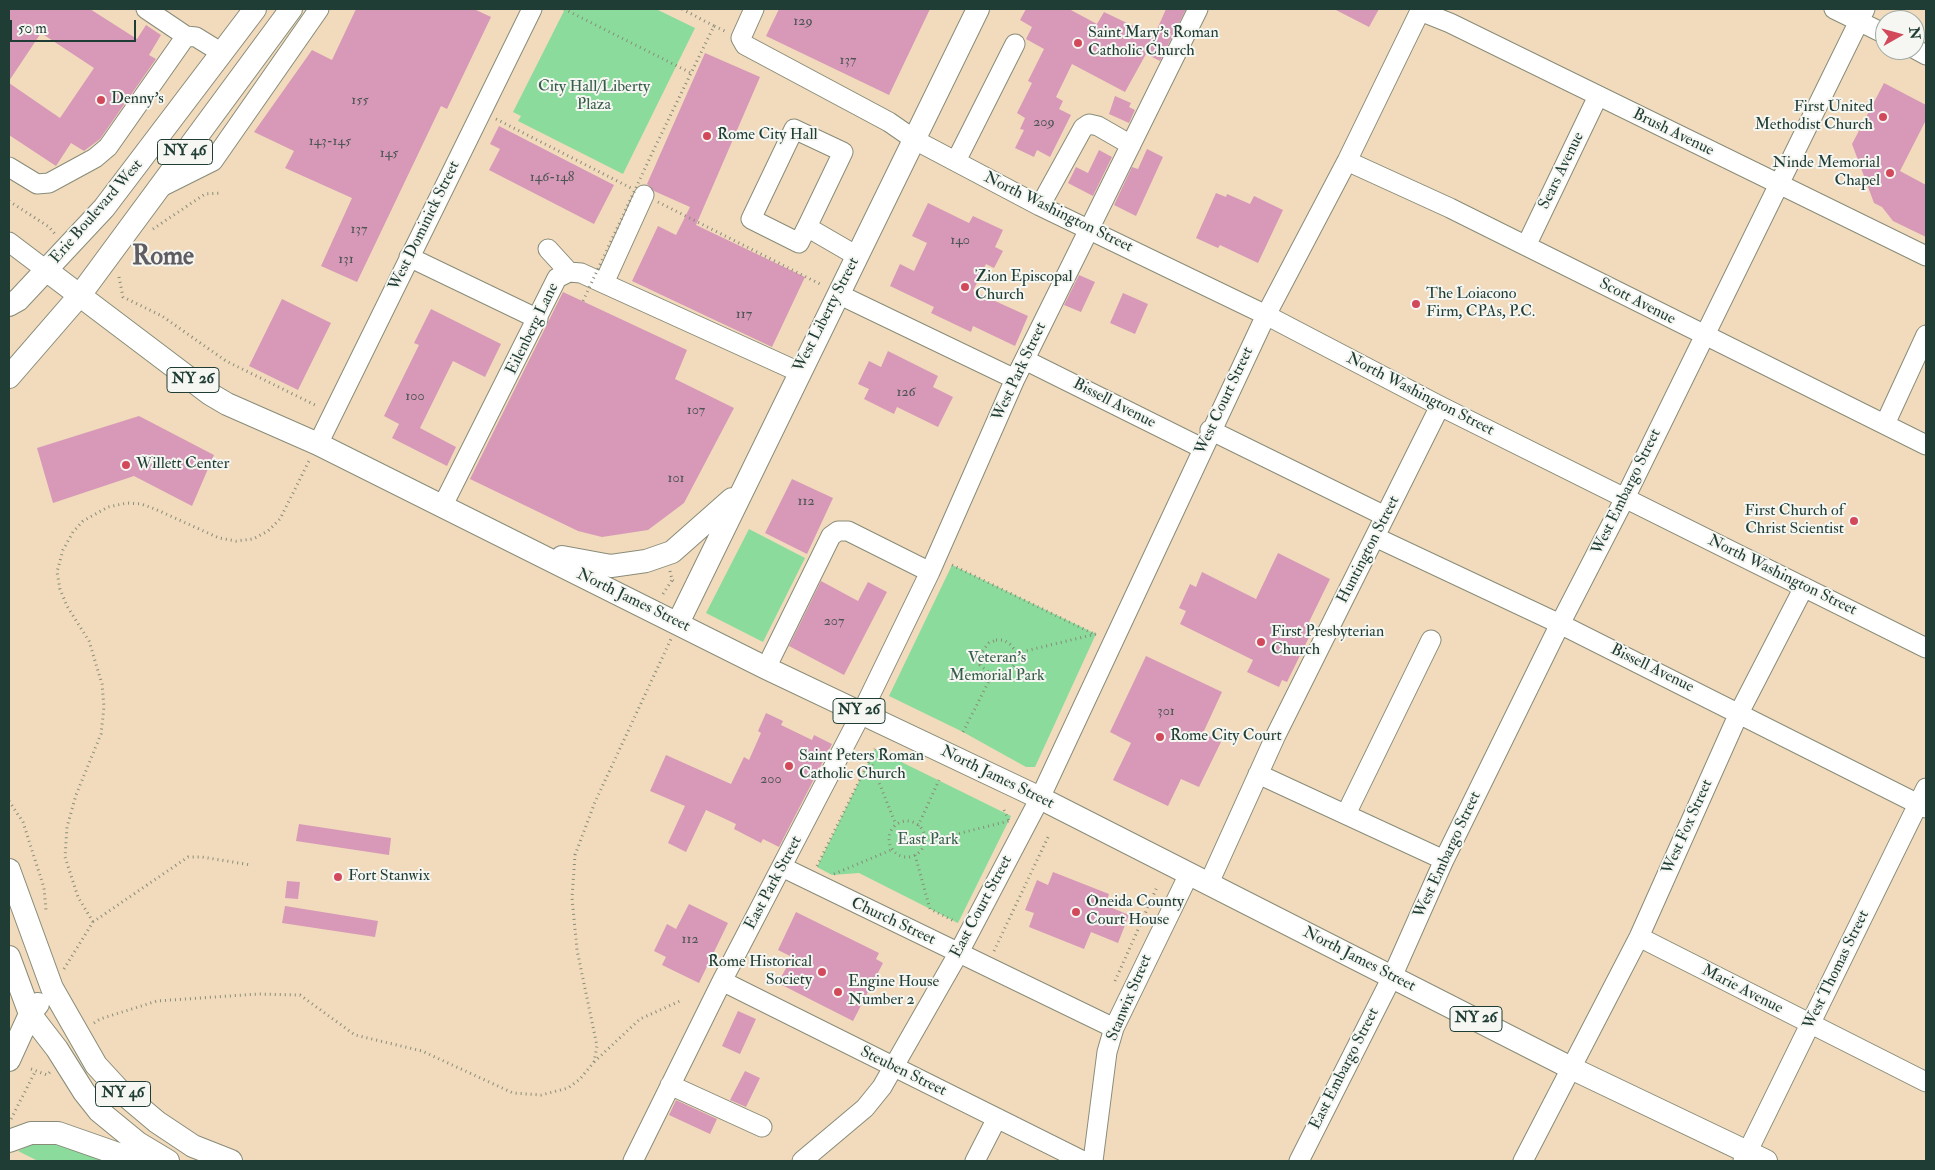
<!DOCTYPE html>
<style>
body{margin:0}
#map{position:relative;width:1935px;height:1170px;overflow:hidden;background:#f1dbbc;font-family:"IM FELL Double Pica",serif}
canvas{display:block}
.frame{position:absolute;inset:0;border:10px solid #1f3d34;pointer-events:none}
.north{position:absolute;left:1875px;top:10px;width:50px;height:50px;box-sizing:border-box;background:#f6f6f2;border:1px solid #a0aca6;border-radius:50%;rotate:83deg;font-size:14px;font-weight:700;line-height:20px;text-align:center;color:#1f3d34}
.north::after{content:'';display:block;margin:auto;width:18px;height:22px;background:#d1495b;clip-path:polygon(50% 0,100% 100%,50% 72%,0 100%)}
.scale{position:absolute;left:10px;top:20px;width:126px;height:22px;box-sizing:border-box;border:2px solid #1f3d34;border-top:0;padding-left:6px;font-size:15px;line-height:18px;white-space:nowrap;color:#1f3d34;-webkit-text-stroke:4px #f6f6f2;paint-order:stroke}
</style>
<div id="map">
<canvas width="1935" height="1170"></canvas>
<div class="frame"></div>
<div class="north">N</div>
<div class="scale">50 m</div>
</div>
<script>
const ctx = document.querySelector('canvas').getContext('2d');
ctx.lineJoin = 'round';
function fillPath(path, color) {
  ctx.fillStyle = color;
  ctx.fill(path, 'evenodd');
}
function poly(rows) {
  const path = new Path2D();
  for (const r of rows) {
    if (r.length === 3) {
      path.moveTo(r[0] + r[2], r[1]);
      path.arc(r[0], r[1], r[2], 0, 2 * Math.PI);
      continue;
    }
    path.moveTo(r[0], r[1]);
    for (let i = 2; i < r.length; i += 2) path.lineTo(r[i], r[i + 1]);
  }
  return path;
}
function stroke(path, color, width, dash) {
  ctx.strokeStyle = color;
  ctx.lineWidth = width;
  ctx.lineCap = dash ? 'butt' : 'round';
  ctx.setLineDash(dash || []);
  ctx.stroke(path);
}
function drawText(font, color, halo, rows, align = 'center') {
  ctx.font = font + ' "IM FELL Double Pica",serif';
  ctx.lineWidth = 4;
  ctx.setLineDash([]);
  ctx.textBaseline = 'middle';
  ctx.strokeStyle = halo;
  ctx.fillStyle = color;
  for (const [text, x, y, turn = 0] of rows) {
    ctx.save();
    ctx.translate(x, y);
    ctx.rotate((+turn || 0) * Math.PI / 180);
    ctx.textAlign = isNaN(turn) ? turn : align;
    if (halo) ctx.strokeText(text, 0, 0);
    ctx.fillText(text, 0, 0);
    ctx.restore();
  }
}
fillPath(poly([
 [565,9,656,9,695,28,623,174,518,121,521,116,513,112],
 [749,529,805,558,763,642,706,613],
 [952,565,1096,634,1035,767,1026,767,963,732,889,696],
 [875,749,1011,816,958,923,859,873,832,875,817,867],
 [42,1140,111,1161,38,1161,18,1151]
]), '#8bdc9c');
fillPath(poly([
 [9,9,90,9,137,39,146,25,161,35,149,55,156,59,100,139,84,151,71,143,56,166,9,135,9,83,60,118,94,68,41,33,9,81],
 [356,9,474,9,491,17,447,109,441,106,357,282,321,266,352,198,285,168,294,151,254,132,312,50,332,60],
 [779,9,930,9,889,95,766,36],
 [1026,9,1069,9,1097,24,1104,12,1154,36,1166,9,1186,9,1160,61,1146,54,1125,92,1072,64,1056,97,1063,101,1059,109,1071,115,1050,157,1037,150,1034,157,1015,148,1024,130,1020,129,1025,118,1017,113,1032,83,1028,81,1044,49,1026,39,1032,27,1020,20],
 [1334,9,1379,9,1369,27],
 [705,53,760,77,696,225,805,277,772,347,632,281,658,226,676,235,690,207,654,191,647,184],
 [1884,83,1926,105,1926,120,1900,171,1926,185,1926,237,1893,221,1882,207,1874,203,1852,144],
 [1115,96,1131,103,1129,107,1135,110,1129,123,1109,114],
 [499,126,614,185,594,224,489,170,500,149,490,144],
 [1147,149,1163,157,1136,216,1114,205,1132,167,1138,169],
 [1099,150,1112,157,1093,196,1068,183,1076,167,1088,173],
 [1216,193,1226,197,1227,194,1250,204,1254,196,1283,210,1258,263,1220,245,1218,248,1196,238],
 [928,203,969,223,973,216,1003,230,995,247,1003,251,994,268,986,264,973,291,1028,316,1015,346,973,326,971,332,931,313,934,307,890,286,900,264,914,271,927,243,912,236],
 [1079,275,1095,282,1081,312,1064,305],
 [563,292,687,350,675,379,734,408,684,503,648,530,602,537,578,531,470,479],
 [1123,293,1148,304,1135,334,1110,323],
 [282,299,331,323,298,390,249,366],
 [431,309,501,344,485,377,453,361,420,428,456,447,447,466,392,438,399,424,384,416,419,345,414,343],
 [888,351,938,376,933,387,953,397,938,427,897,407,894,414,864,399,869,389,858,384,869,361,881,367],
 [139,416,214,455,192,506,134,476,53,503,37,448],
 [792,479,833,498,807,554,765,533],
 [1278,553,1330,579,1309,622,1315,625,1287,682,1282,680,1279,687,1247,672,1253,660,1180,624,1186,611,1179,608,1190,584,1196,587,1202,572,1256,599],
 [821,581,858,601,868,582,887,592,844,675,789,646],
 [1146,656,1222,692,1203,733,1221,742,1199,787,1181,779,1168,806,1113,780,1131,743,1110,732],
 [766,713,783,721,781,725,812,740,814,735,832,744,779,847,763,839,761,843,734,829,736,824,706,810,686,852,668,843,685,806,650,791,666,755,731,784,744,757,749,760,761,733,758,731],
 [299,824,391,838,389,855,296,841],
 [1053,872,1109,894,1105,905,1129,915,1118,943,1091,932,1084,949,1029,927,1034,913,1025,910,1037,880,1048,885],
 [287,881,300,882,298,899,285,898],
 [689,904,728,923,699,983,662,965,666,957,654,951,667,924,676,929],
 [285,906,378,921,375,937,282,923],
 [796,912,879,953,876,959,883,963,853,1021,778,983,792,957,778,950],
 [738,1011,756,1019,740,1054,722,1046],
 [745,1071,760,1078,746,1107,730,1100],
 [676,1100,717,1119,710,1134,669,1115]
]), '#d799b7');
const minor = poly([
 [146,9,186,36,196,37,222,53],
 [754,9,741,38,745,45,889,122,915,140,1040,206,1266,315,1440,406,1926,648],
 [1834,9,1885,34],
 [1420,11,1450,23,1926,256],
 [1915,49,1926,55],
 [956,161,1015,44],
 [1347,161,1450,208,1926,445],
 [9,167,37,184,49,183,95,158,108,147,186,36],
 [159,188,213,161,319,9],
 [1040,206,1083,128,1089,124,1098,126,1131,145],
 [807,227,843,152,794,129,751,219,799,243,807,227,857,256],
 [9,242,46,270],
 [1526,246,1598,96],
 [548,249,569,272],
 [409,257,538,319],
 [604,283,644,195],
 [838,294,1015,379],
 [1025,360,1202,448],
 [1885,424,1926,335],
 [1210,430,1385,516],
 [318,444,532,9],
 [442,507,557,278,569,272,581,273,799,372],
 [1375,537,1560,624,1926,808],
 [766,668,831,536,838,531,848,531,930,572],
 [1258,774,1444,860],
 [1346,814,1431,640],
 [782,867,1114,1028],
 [1209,883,1276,735,1440,406],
 [1639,937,1926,1082],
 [722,981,1083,1161],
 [670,1085,762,1127],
 [633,1161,722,981,862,712,930,572,1015,379,1198,9],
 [802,1161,865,1108,882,1087,958,954,1040,798,1266,315,1347,161,1421,9],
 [975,1161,997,1118],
 [1093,1161,1107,1052,1114,1028,1189,874],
 [1299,1161,1392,977,1444,860,1560,624,1625,498,1865,9],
 [1523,1161,1639,937,1739,713,1804,587],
 [1743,1161,1926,788]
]);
const major = poly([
 [46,270,210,394,227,404,318,444,766,668,1040,798,1571,1068,1766,1161],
 [9,305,18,300,104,208,255,9],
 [9,377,80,295,291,9],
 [562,557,611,566,646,561,672,552,732,499],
 [678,623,978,9],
 [9,870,52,988,96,1065,119,1090,157,1122,193,1146,231,1161],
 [9,957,30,1014,57,1049,84,1092,99,1111,138,1143,168,1161],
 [9,1060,30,1014,38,1004],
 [9,1141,31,1133,58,1133,138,1161]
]);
stroke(minor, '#888c78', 21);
stroke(major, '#888c78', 24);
stroke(poly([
 [564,9,691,73],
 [682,9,714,26],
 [496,119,631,188],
 [655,147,714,26,727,32],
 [9,201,49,227,55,234],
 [658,202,822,285],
 [153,229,205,194,222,193],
 [119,277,123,297,162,316,226,361,315,405],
 [952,565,1096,635],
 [670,571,672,580,676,583],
 [663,594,672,580],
 [996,640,1004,640,1011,645,1017,653,1016,663,1009,671,992,675,980,665,980,654,989,643,996,640],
 [1017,653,1096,634],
 [963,732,992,675],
 [870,760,896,825],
 [9,801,23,822,44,888,46,910],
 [1004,810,1009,821],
 [907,839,18],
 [918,826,939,780],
 [925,842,1009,821],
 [915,855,930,909,956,922],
 [817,866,875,749],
 [834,874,891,850],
 [93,922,78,897,65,857,67,827,76,795,101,734,104,707,102,684,89,641,67,606,60,589,57,572,63,550,73,532,83,521,108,507,127,503,141,504,155,509,219,538,236,541,253,539,268,531,280,519,310,459],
 [994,951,1049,835],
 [64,969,93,922,188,857,202,857,251,865],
 [1115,981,1157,887],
 [94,1023,100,1019,157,1001,258,994,300,995,355,1035,422,1051,513,1093,541,1095,568,1088,580,1079,594,1062,597,1046,577,950,572,898,575,855,595,802,671,639],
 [594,1062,640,1019,680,1001],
 [31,1069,47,1075,50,1072],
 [11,1119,36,1070]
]), '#888c78', 3, [1, 4]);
stroke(minor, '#fff', 19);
stroke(major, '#fff', 22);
stroke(poly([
 [583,301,655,147]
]), '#888c78', 3, [1, 4]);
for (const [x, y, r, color] of [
 [1078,43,5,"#d1495b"],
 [101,100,5,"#d1495b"],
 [1883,117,5,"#d1495b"],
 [707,136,5,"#d1495b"],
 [1890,173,5,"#d1495b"],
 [965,287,5,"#d1495b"],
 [1416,304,5,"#d1495b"],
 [126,465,5,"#d1495b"],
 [1854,521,5,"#d1495b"],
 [1261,642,5,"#d1495b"],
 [1160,737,5,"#d1495b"],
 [789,766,5,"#d1495b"],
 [338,877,5,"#d1495b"],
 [1076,912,5,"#d1495b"],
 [822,972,5,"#d1495b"],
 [838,992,5,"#d1495b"]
]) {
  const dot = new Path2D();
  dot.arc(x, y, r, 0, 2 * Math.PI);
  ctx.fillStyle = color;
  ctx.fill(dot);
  stroke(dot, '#f6f6f2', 2);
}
drawText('14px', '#4d5455', null, [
 ["129",803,22],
 ["137",848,61],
 ["155",360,101],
 ["209",1044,123],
 ["143-145",330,142],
 ["145",389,154],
 ["146-148",552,178],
 ["137",359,230],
 ["140",960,241],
 ["131",346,260],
 ["117",744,315],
 ["126",906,393],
 ["100",415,397],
 ["107",696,411],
 ["101",676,479],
 ["112",806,502],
 ["207",834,622],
 ["301",1166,712],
 ["200",771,780],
 ["112",690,940]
]);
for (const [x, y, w] of [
 [185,152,55],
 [193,380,52],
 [859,711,52],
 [1476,1019,52],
 [123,1094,55]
]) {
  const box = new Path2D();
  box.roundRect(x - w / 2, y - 12.5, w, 25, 4);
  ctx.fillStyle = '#f6f6f2';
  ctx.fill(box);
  stroke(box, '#1f3d34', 1);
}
drawText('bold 15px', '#1f3d34', null, [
 ["NY 46",185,152],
 ["NY 26",193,380],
 ["NY 26",859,711],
 ["NY 26",1476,1019],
 ["NY 46",123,1094]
]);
drawText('16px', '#1f3d34', '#f6f6f2', [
 ["Saint Mary's Roman",1088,34],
 ["Catholic Church",1088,52],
 ["Denny's",111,100],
 ["First United",1873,108,"right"],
 ["Methodist Church",1873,126,"right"],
 ["Rome City Hall",717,136],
 ["Ninde Memorial",1880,164,"right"],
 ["Chapel",1880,182,"right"],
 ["Zion Episcopal",975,278],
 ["Church",975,296],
 ["The Loiacono",1426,295],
 ["Firm, CPAs, P.C.",1426,313],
 ["Willett Center",136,465],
 ["First Church of",1844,512,"right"],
 ["Christ Scientist",1844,530,"right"],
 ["First Presbyterian",1271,633],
 ["Church",1271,651],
 ["Rome City Court",1170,737],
 ["Saint Peters Roman",799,757],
 ["Catholic Church",799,775],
 ["Fort Stanwix",348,877],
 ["Oneida County",1086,903],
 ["Court House",1086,921],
 ["Rome Historical",812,963,"right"],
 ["Society",812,981,"right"],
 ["Engine House",848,983],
 ["Number 2",848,1001]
], 'left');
drawText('16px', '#355d49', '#f6f6f2', [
 ["City Hall/Liberty",594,88],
 ["Plaza",594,106],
 ["Veteran's",997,659],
 ["Memorial Park",997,677],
 ["East Park",928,841]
]);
drawText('16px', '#1f3d34', '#f6f6f2', [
 ["Brush Avenue",1673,133,26],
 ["Sears Avenue",1562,171,-64],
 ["Erie Boulevard West",97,212,-49],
 ["North Washington Street",1058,213,26],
 ["West Dominick Street",425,226,-64],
 ["Scott Avenue",1637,302,27],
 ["West Liberty Street",827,315,-63],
 ["Eilenberg Lane",533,329,-64],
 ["West Park Street",1020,372,-65],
 ["North Washington Street",1420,395,27],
 ["West Court Street",1225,401,-65],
 ["Bissell Avenue",1114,404,27],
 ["West Embargo Street",1627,492,-64],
 ["Huntington Street",1369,550,-63],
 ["North Washington Street",1782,576,26],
 ["North James Street",633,601,26],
 ["Bissell Avenue",1652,669,26],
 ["North James Street",997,778,26],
 ["West Fox Street",1688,827,-66],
 ["West Embargo Street",1448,855,-65],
 ["East Park Street",774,883,-62],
 ["East Court Street",982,907,-62],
 ["Church Street",893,922,25],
 ["North James Street",1359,960,27],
 ["West Thomas Street",1837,970,-64],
 ["Marie Avenue",1742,990,27],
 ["Stanwix Street",1130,998,-67],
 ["East Embargo Street",1345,1069,-63],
 ["Steuben Street",903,1072,26]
]);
drawText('bold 26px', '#5f5d62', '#f6f6f2', [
 ["Rome",163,258]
]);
</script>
